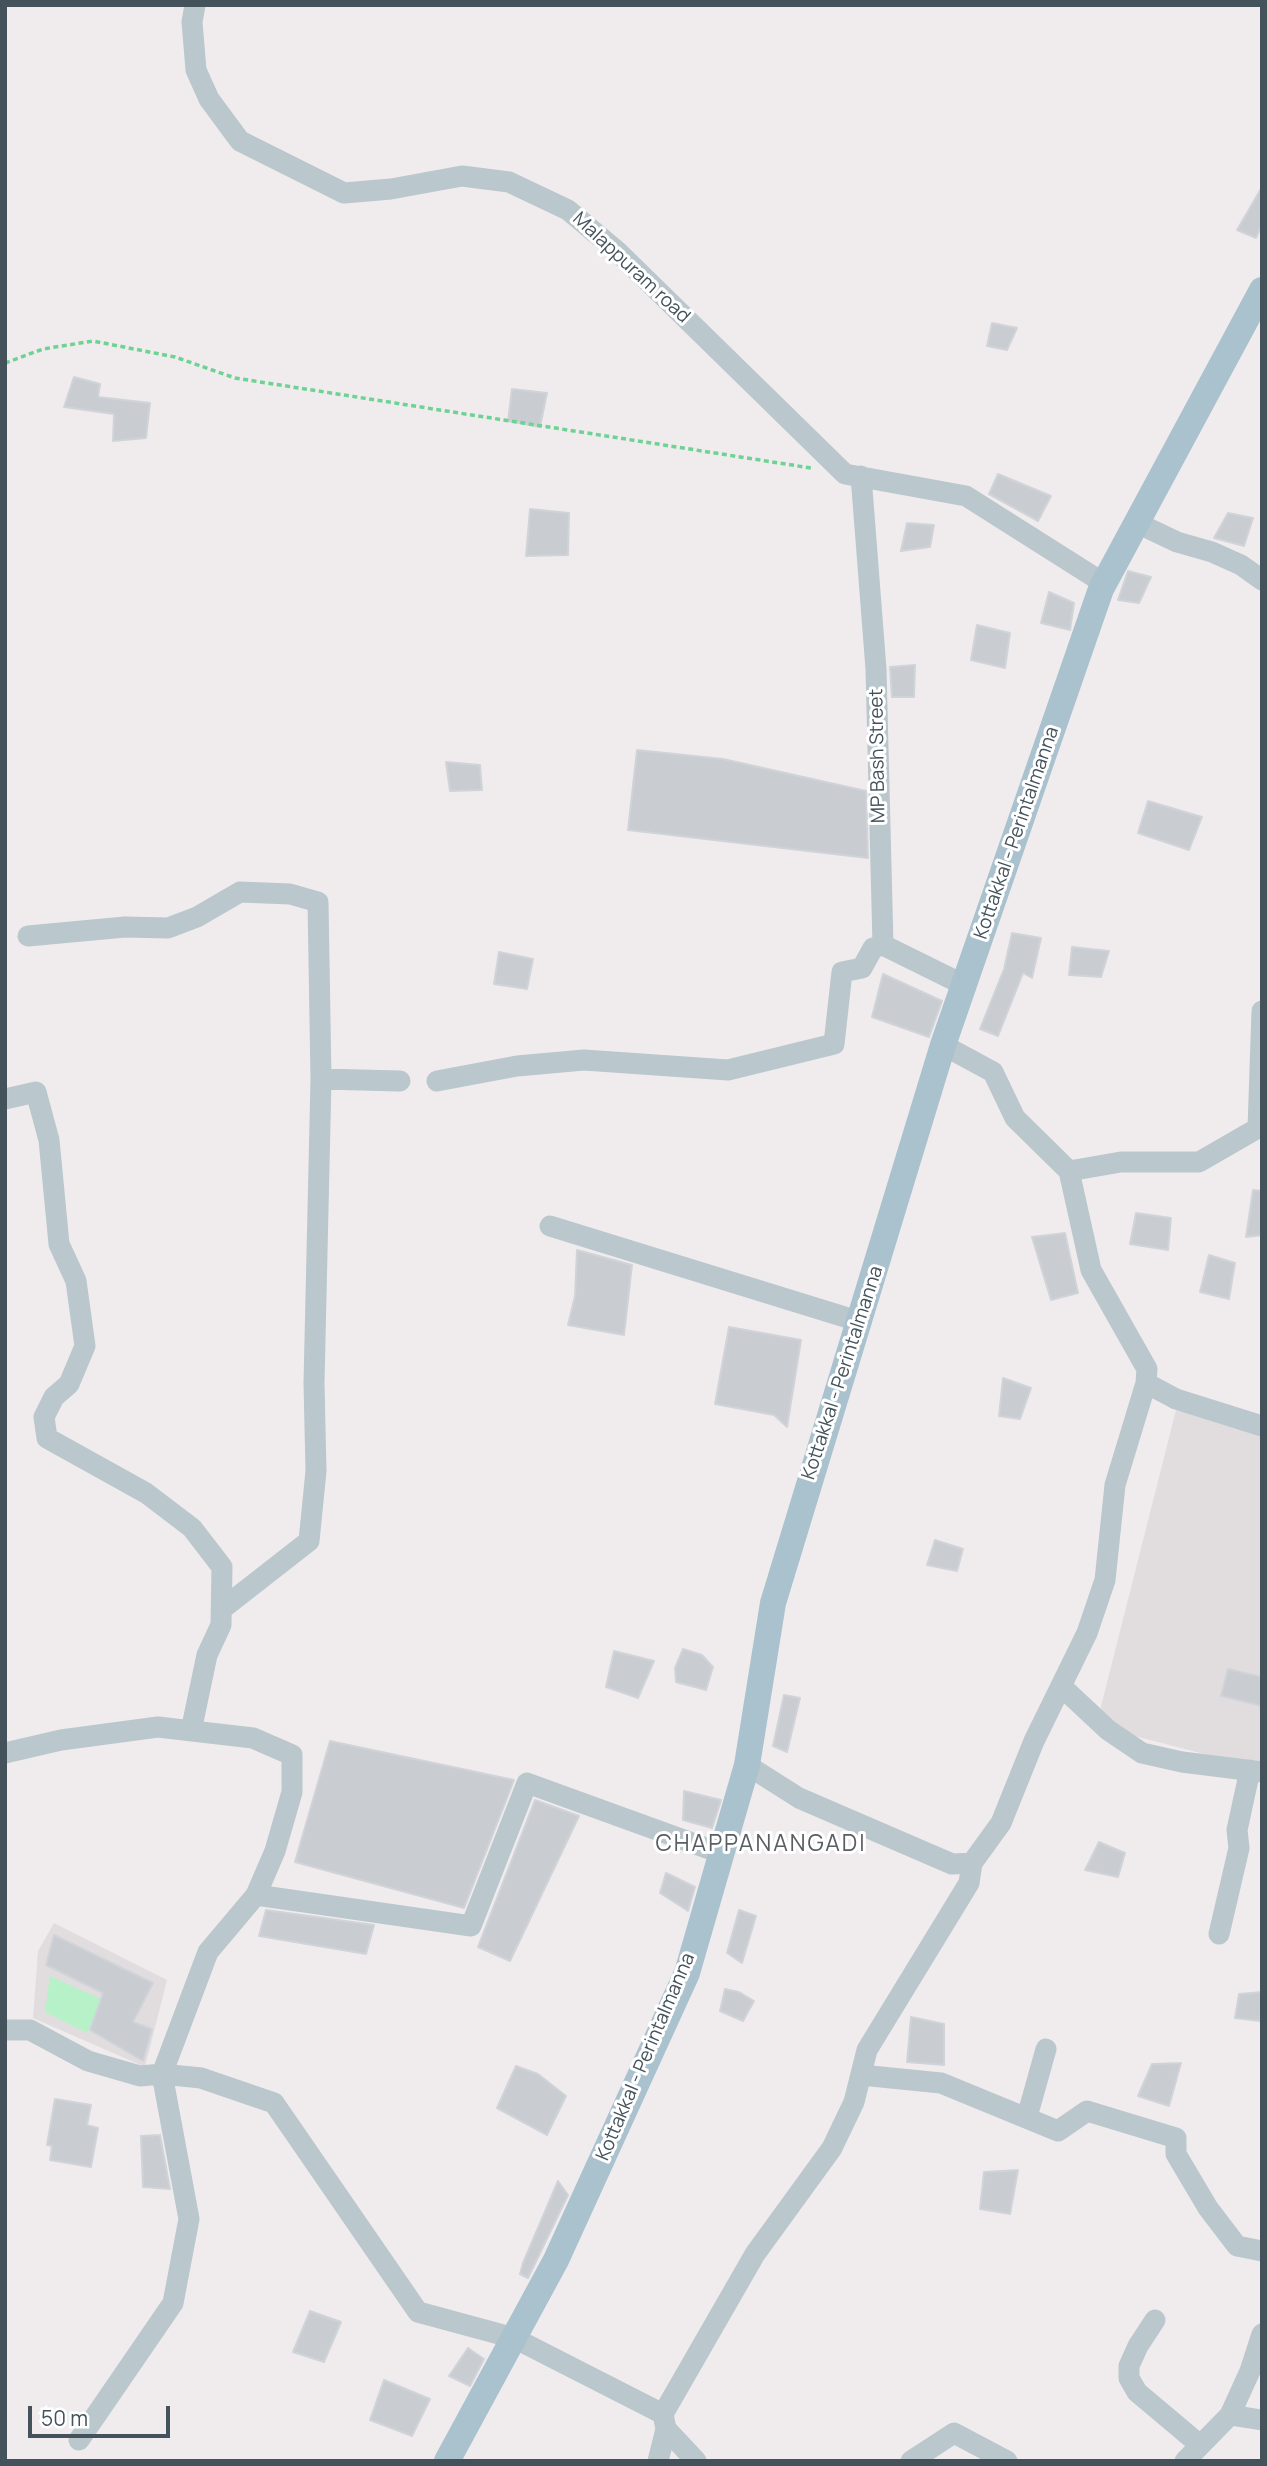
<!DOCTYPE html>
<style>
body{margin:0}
#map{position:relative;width:1267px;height:2466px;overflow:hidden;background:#f0eced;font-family:Manrope,sans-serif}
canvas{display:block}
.frame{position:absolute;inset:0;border:7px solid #44535b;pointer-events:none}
.scale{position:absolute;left:28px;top:2406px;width:142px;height:32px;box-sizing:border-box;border:4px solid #44535b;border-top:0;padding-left:9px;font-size:21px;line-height:24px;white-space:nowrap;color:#44535b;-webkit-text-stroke:5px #fff;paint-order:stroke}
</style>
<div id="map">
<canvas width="1267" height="2466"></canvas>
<div class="frame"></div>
<div class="scale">50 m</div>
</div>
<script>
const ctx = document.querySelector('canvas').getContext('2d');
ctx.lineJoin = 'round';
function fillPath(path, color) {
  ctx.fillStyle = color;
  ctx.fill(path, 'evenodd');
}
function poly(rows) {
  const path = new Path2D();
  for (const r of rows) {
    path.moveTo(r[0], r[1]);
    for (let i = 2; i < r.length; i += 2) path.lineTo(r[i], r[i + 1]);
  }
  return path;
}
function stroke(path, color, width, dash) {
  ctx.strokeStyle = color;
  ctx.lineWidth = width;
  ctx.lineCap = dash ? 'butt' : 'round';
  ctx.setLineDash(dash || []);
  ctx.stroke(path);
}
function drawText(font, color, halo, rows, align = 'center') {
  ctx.font = font + ' Manrope,sans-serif';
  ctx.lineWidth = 6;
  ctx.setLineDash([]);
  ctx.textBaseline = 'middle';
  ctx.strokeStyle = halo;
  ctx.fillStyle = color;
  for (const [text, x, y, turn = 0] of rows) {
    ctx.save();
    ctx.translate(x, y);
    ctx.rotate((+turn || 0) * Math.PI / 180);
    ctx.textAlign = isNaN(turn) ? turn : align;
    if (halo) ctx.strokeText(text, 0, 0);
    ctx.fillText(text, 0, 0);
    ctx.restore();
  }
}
fillPath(poly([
 [1176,1410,1262,1431,1262,1769,1096,1726],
 [54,1923,167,1980,145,2067,33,2018,38,1951]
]), '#e1dddf');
fillPath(poly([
 [50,1976,103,2000,87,2033,45,2012]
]), '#b7f1c7');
const building = poly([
 [1262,187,1262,224,1256,238,1237,230,1262,187],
 [992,323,1017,328,1007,350,987,346,992,323],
 [74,377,100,384,98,397,150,403,146,438,113,441,114,414,64,407,74,377],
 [512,389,547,393,540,427,508,421,512,389],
 [998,474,1051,496,1038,521,989,494,998,474],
 [530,509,569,513,568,555,526,556,530,509],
 [1228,513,1253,518,1244,546,1214,538,1228,513],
 [907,523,934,525,930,547,901,551,907,523],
 [1128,571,1151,577,1139,603,1118,600,1128,571],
 [1049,592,1074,603,1070,630,1041,623,1049,592],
 [977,625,1010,633,1005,668,971,660,977,625],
 [915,665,914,697,892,697,890,667,915,665],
 [637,750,723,759,866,791,868,858,628,830,637,750],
 [446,762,480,765,482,790,450,791,446,762],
 [1148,801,1202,817,1189,850,1138,833,1148,801],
 [1012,933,1041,938,1032,978,1023,973,998,1036,980,1029,1004,969,1012,933],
 [1072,947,1109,951,1101,977,1069,975,1072,947],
 [499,952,533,959,527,989,494,984,499,952],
 [883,974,942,1001,929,1037,872,1017,883,974],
 [1253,1190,1262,1191,1262,1235,1246,1237,1253,1190],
 [1136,1213,1171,1218,1168,1250,1130,1244,1136,1213],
 [1065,1233,1078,1293,1051,1300,1032,1237,1065,1233],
 [577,1250,632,1265,624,1335,568,1325,575,1296,577,1250],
 [1209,1255,1235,1263,1229,1299,1200,1292,1209,1255],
 [729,1327,801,1340,787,1427,774,1415,715,1404,729,1327],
 [1003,1378,1031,1388,1020,1419,999,1416,1003,1378],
 [935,1540,963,1549,957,1571,927,1565,935,1540],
 [683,1649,702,1655,713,1667,706,1690,676,1682,675,1668,683,1649],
 [614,1651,654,1661,638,1698,606,1687,614,1651],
 [1228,1669,1262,1677,1262,1706,1221,1696,1228,1669],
 [784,1695,800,1698,787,1752,773,1746,784,1695],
 [330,1741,514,1780,464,1908,295,1862,330,1741],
 [684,1791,721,1800,712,1828,683,1820,684,1791],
 [535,1800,579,1816,510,1961,478,1947,535,1800],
 [1099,1842,1125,1853,1118,1877,1085,1870,1099,1842],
 [666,1873,695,1887,688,1911,660,1893,666,1873],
 [266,1910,374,1925,366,1954,259,1936,266,1910],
 [739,1910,756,1916,742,1963,727,1953,739,1910],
 [54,1935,153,1983,133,2022,152,2029,143,2061,90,2030,103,1993,46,1965,54,1935],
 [725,1989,739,1992,754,2001,743,2021,720,2011,725,1989],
 [1262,1992,1260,2021,1235,2018,1239,1994,1262,1992],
 [911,2017,944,2024,944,2065,907,2062,911,2017],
 [1181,2063,1169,2106,1138,2096,1152,2064,1181,2063],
 [516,2066,538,2074,566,2096,547,2135,497,2108,516,2066],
 [55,2099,91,2105,87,2125,98,2128,91,2167,50,2160,52,2146,47,2145,55,2099],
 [160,2135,170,2189,143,2187,141,2136,160,2135],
 [1018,2170,1010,2214,980,2209,984,2172,1018,2170],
 [558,2181,568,2195,528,2278,520,2274,523,2263,558,2181],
 [310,2311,341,2322,324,2362,293,2352,310,2311],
 [468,2348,484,2359,470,2386,449,2376,468,2348],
 [384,2380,430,2399,412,2436,370,2420,384,2380]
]);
fillPath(building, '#c9cdd2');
stroke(building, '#d0d4d9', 2);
stroke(poly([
 [5,363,43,349,93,341,175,357,235,378,811,468]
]), '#6dd294', 3.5, [5, 3.5]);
stroke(poly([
 [195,5,192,22,196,70,209,99,240,141,344,193,391,189,462,176,509,182,568,210,617,251,845,474,966,496,1105,584],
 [861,476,876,669,883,945,964,985],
 [1137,523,1177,542,1212,552,1241,565,1262,580],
 [28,936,125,927,168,928,197,917,240,892,290,894,318,902,321,1079,314,1383,316,1471,309,1541,222,1609],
 [321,1079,400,1081],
 [437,1081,517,1066,584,1060,728,1070,834,1044,842,972,862,968,873,948,883,945],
 [5,1099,36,1092,49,1140,59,1244,76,1281,85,1346,69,1384,54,1397,44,1417,47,1438,146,1493,192,1528,222,1567,221,1625,207,1655,191,1731],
 [1069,1171,1121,1162,1199,1162,1258,1128,1262,1011],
 [550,1226,861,1322],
 [1146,1383,1176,1399,1262,1426],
 [1062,1687,1108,1730,1142,1753,1182,1762,1262,1772],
 [5,1753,61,1740,158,1727,253,1738,292,1755,292,1792,275,1851,256,1895],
 [747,1765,799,1798,952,1864,972,1863],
 [1219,1934,1239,1848,1237,1830,1250,1770],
 [5,2030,30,2030,88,2061,140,2076,162,2074,201,2078,274,2103,418,2312,514,2338,663,2414,666,2429,658,2461],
 [861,2075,941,2083,1058,2131,1087,2111,1176,2138,1176,2154,1208,2208,1237,2246,1262,2251],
 [1027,2117,1046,2049],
 [1155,2320,1138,2346,1129,2366,1129,2378,1137,2392,1200,2445],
 [663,2414,755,2254,832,2148,854,2102,867,2050,969,1883,972,1863,1001,1823,1034,1741,1087,1633,1105,1580,1115,1485,1146,1383,1147,1369,1091,1270,1069,1171,1015,1118,993,1072,943,1045],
 [1230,2415,1262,2420],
 [666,2429,696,2461],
 [79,2440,173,2303,189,2219,162,2074,208,1952,256,1895,471,1926,527,1783,720,1853],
 [911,2461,954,2433,1007,2461],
 [1185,2461,1230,2415,1250,2371,1262,2334]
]), '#bac7cd', 21);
stroke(poly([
 [447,2461,556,2260,687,1973,747,1765,773,1603,943,1045,1101,589,1262,290]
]), '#aac1ce', 26);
drawText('19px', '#44535b', '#fff', [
 ["Malappuram road",631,268,43],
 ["MP Bash Street",878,756,-91],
 ["Kottakkal - Perintalmanna",1017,833,-71],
 ["Kottakkal - Perintalmanna",843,1373,-72],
 ["Kottakkal - Perintalmanna",646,2057,-67]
]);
ctx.letterSpacing = '2px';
drawText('23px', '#595e62', '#fff', [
 ["CHAPPANANGADI",761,1845]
]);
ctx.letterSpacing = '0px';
</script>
